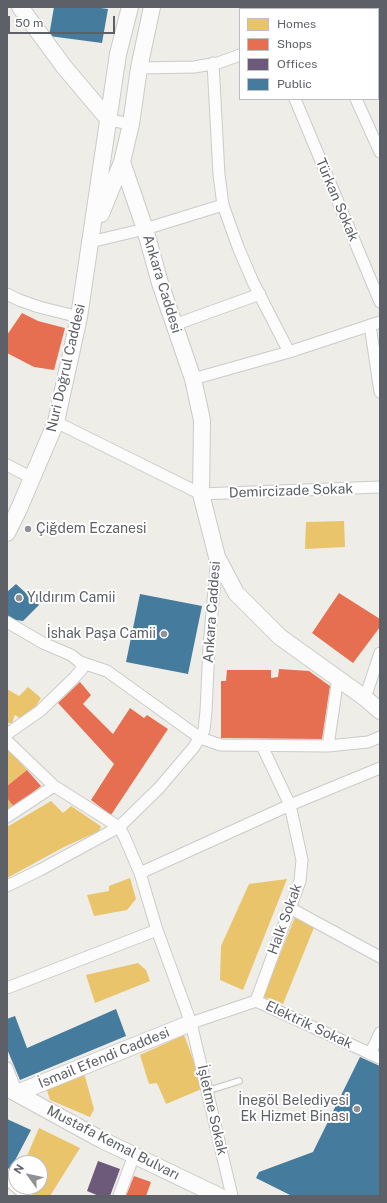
<!DOCTYPE html>
<meta charset="utf-8">
<style>
body{margin:0}
#map{position:relative;width:387px;height:1203px;overflow:hidden;background:#eeede8;font-family:"Public Sans",sans-serif}
canvas{display:block}
.frame{position:absolute;inset:0;border:8px solid #5d6066;pointer-events:none}
.legend{position:absolute;left:239px;top:8px;width:140px;height:92px;box-sizing:border-box;background:#fff;border:1px solid #bebfc2;margin:0;padding:5px 7px;list-style:none;font-size:12px;color:#5d6066}
.legend li{display:flex;align-items:center;gap:8px;height:20px}
.legend b{width:20px;border:1px solid #bebfc2}
.north{position:absolute;left:8px;top:1155px;width:40px;height:40px;box-sizing:border-box;background:#fff;border:1px solid #bebfc2;border-radius:50%;rotate:303deg;font-size:11px;font-weight:700;line-height:16px;text-align:center;color:#5d6066}
.north::after{content:'';display:block;margin:auto;width:14px;height:18px;background:#909194;clip-path:polygon(50% 0,100% 100%,50% 72%,0 100%)}
.scale{position:absolute;left:8px;top:16px;width:107px;height:18px;box-sizing:border-box;border:2px solid #5d6066;border-top:0;padding-left:5px;font-size:12px;line-height:14px;white-space:nowrap;color:#5d6066;-webkit-text-stroke:3px #fff;paint-order:stroke}
</style>
<div id="map">
<canvas width="387" height="1203"></canvas>
<div class="frame"></div>
<ul class="legend">
<li><b style="height:11px;background:#e9c46a"></b>Homes</li>
<li><b style="height:11px;background:#e76f51"></b>Shops</li>
<li><b style="height:11px;background:#6d597a"></b>Offices</li>
<li><b style="height:11px;background:#457b9d"></b>Public</li>
</ul>
<div class="north">N</div>
<div class="scale">50 m</div>
</div>
<script>
const ctx = document.querySelector('canvas').getContext('2d');
ctx.lineJoin = 'round';
function fillPath(path, color) {
  ctx.fillStyle = color;
  ctx.fill(path, 'evenodd');
}
function poly(rows) {
  const path = new Path2D();
  for (const r of rows) {
    path.moveTo(r[0], r[1]);
    for (let i = 2; i < r.length; i += 2) path.lineTo(r[i], r[i + 1]);
  }
  return path;
}
function stroke(path, color, width, dash) {
  ctx.strokeStyle = color;
  ctx.lineWidth = width;
  ctx.lineCap = dash ? 'butt' : 'round';
  ctx.setLineDash(dash || []);
  ctx.stroke(path);
}
function drawText(font, color, halo, rows, align = 'center') {
  ctx.font = font + ' "Public Sans",sans-serif';
  ctx.lineWidth = 4;
  ctx.setLineDash([]);
  ctx.textBaseline = 'middle';
  ctx.strokeStyle = halo;
  ctx.fillStyle = color;
  for (const [text, x, y, turn = 0] of rows) {
    ctx.save();
    ctx.translate(x, y);
    ctx.rotate((+turn || 0) * Math.PI / 180);
    ctx.textAlign = isNaN(turn) ? turn : align;
    if (halo) ctx.strokeText(text, 0, 0);
    ctx.fillText(text, 0, 0);
    ctx.restore();
  }
}
fillPath(poly([
 [344,521,345,547,305,549,306,522],
 [28,687,41,698,36,706,21,719,15,715,12,723,7,723,7,689,19,696],
 [7,748,27,770,7,786],
 [7,798,14,807,7,809],
 [51,801,63,813,71,806,99,825,101,827,99,831,64,847,7,878,7,827],
 [130,878,136,899,127,910,94,916,87,895,109,891,109,886],
 [287,879,243,990,220,980,221,946,249,884],
 [295,917,315,925,283,1004,263,997],
 [138,963,146,970,150,981,95,1003,86,975],
 [184,1035,204,1088,166,1104,157,1083,149,1084,140,1055],
 [84,1073,94,1109,90,1117,50,1100,47,1090],
 [39,1128,80,1148,50,1196,36,1196,22,1187,40,1187,40,1163,24,1163]
]), '#e9c46a');
fillPath(poly([
 [22,313,38,321,65,328,54,370,34,367,7,353,7,335],
 [339,593,380,619,380,627,353,663,312,633],
 [279,669,309,671,330,686,322,739,221,738,221,681,226,681,227,670,271,670,271,678,278,677],
 [80,682,91,695,83,704,113,734,130,708,144,718,147,715,168,729,111,815,91,800,114,764,58,703],
 [27,770,41,786,14,807,7,798,7,786],
 [134,1176,151,1182,146,1196,126,1196]
]), '#e76f51');
fillPath(poly([
 [98,1161,120,1169,110,1196,99,1196,87,1191]
]), '#6d597a');
fillPath(poly([
 [54,7,93,7,108,9,102,43,49,36],
 [16,584,39,605,23,621,9,619,7,618,7,592],
 [140,594,202,606,188,674,126,662],
 [116,1009,126,1036,20,1080,7,1049,7,1019,15,1016,27,1048],
 [360,1057,380,1066,380,1196,292,1196,256,1178,259,1172,313,1152],
 [7,1119,31,1130,10,1170,7,1167]
]), '#457b9d');
const lane = poly([
 [207,1091,239,1081]
]);
const street = poly([
 [365,9,370,7],
 [213,63,219,175,223,205,238,247,253,282,289,352],
 [139,68,194,67,218,63,240,55],
 [295,99,380,302],
 [356,99,380,152],
 [109,120,131,124],
 [90,242,145,229,223,205],
 [7,294,19,300,39,307,79,317],
 [174,325,260,294],
 [370,325,380,392],
 [193,379,289,352,380,322],
 [56,422,201,494,380,487],
 [7,465,32,478],
 [7,622,43,643,71,655,80,662,107,671,200,738,221,745,328,746,368,742,380,737],
 [365,698,380,653],
 [7,734,40,711,74,678,82,669,80,662],
 [7,741,54,786,119,827,124,836,140,873,157,930,191,1023,232,1196],
 [328,746,338,678],
 [7,817,54,786],
 [140,873,290,805,380,768],
 [7,886,40,870,119,827,159,788,194,747,204,730,206,711,209,646,217,557],
 [290,908,380,957],
 [7,988,157,930],
 [256,1001,300,881,302,860,290,805,262,746],
 [191,1023,256,1001,380,1058],
 [370,1054,380,1033],
 [7,1068,17,1093],
 [7,1179,27,1196],
 [119,1196,134,1155]
]);
const secondary = poly([
 [20,7,65,68,109,120],
 [122,162,145,229,160,283,193,379,202,420,201,494,217,557,236,593,280,637,365,698,380,711],
 [101,214,122,162,131,124,139,68,152,7],
 [7,533,18,511,56,422,79,317,118,54,130,7],
 [7,1088,102,1140,219,1196],
 [17,1093,191,1023]
]);
stroke(lane, '#cacbca', 8);
stroke(street, '#cacbca', 13);
stroke(secondary, '#cacac9', 18);
stroke(lane, '#fcfcfc', 5.5);
stroke(street, '#fcfcfc', 11);
stroke(secondary, '#fcfcfc', 16);
for (const [x, y, r, color] of [
 [28,529,4,"#909194"],
 [19,598,4,"#909194"],
 [164,634,4,"#909194"],
 [357,1109,4,"#909194"]
]) {
  const dot = new Path2D();
  dot.arc(x, y, r, 0, 2 * Math.PI);
  ctx.fillStyle = color;
  ctx.fill(dot);
  stroke(dot, '#fff', 1.5);
}
drawText('14px', '#5d6066', '#fff', [
 ["Türkan Sokak",337,200,67],
 ["Ankara Caddesi",162,284,73],
 ["Nuri Doğrul Caddesi",66,368,-77],
 ["Demircizade Sokak",291,491,-2],
 ["Ankara Caddesi",212,612,-86],
 ["Halk Sokak",285,919,-70],
 ["Elektrik Sokak",309,1025,25],
 ["İsmail Efendi Caddesi",104,1058,-22],
 ["İşletme Sokak",212,1110,77],
 ["Mustafa Kemal Bulvarı",113,1143,27]
]);
drawText('14px', '#5d6066', '#fff', [
 ["Çiğdem Eczanesi",36,529],
 ["Yıldırım Camii",27,598],
 ["İshak Paşa Camii",156,634,"right"],
 ["İnegöl Belediyesi",349,1101,"right"],
 ["Ek Hizmet Binası",349,1117,"right"]
], 'left');
</script>
